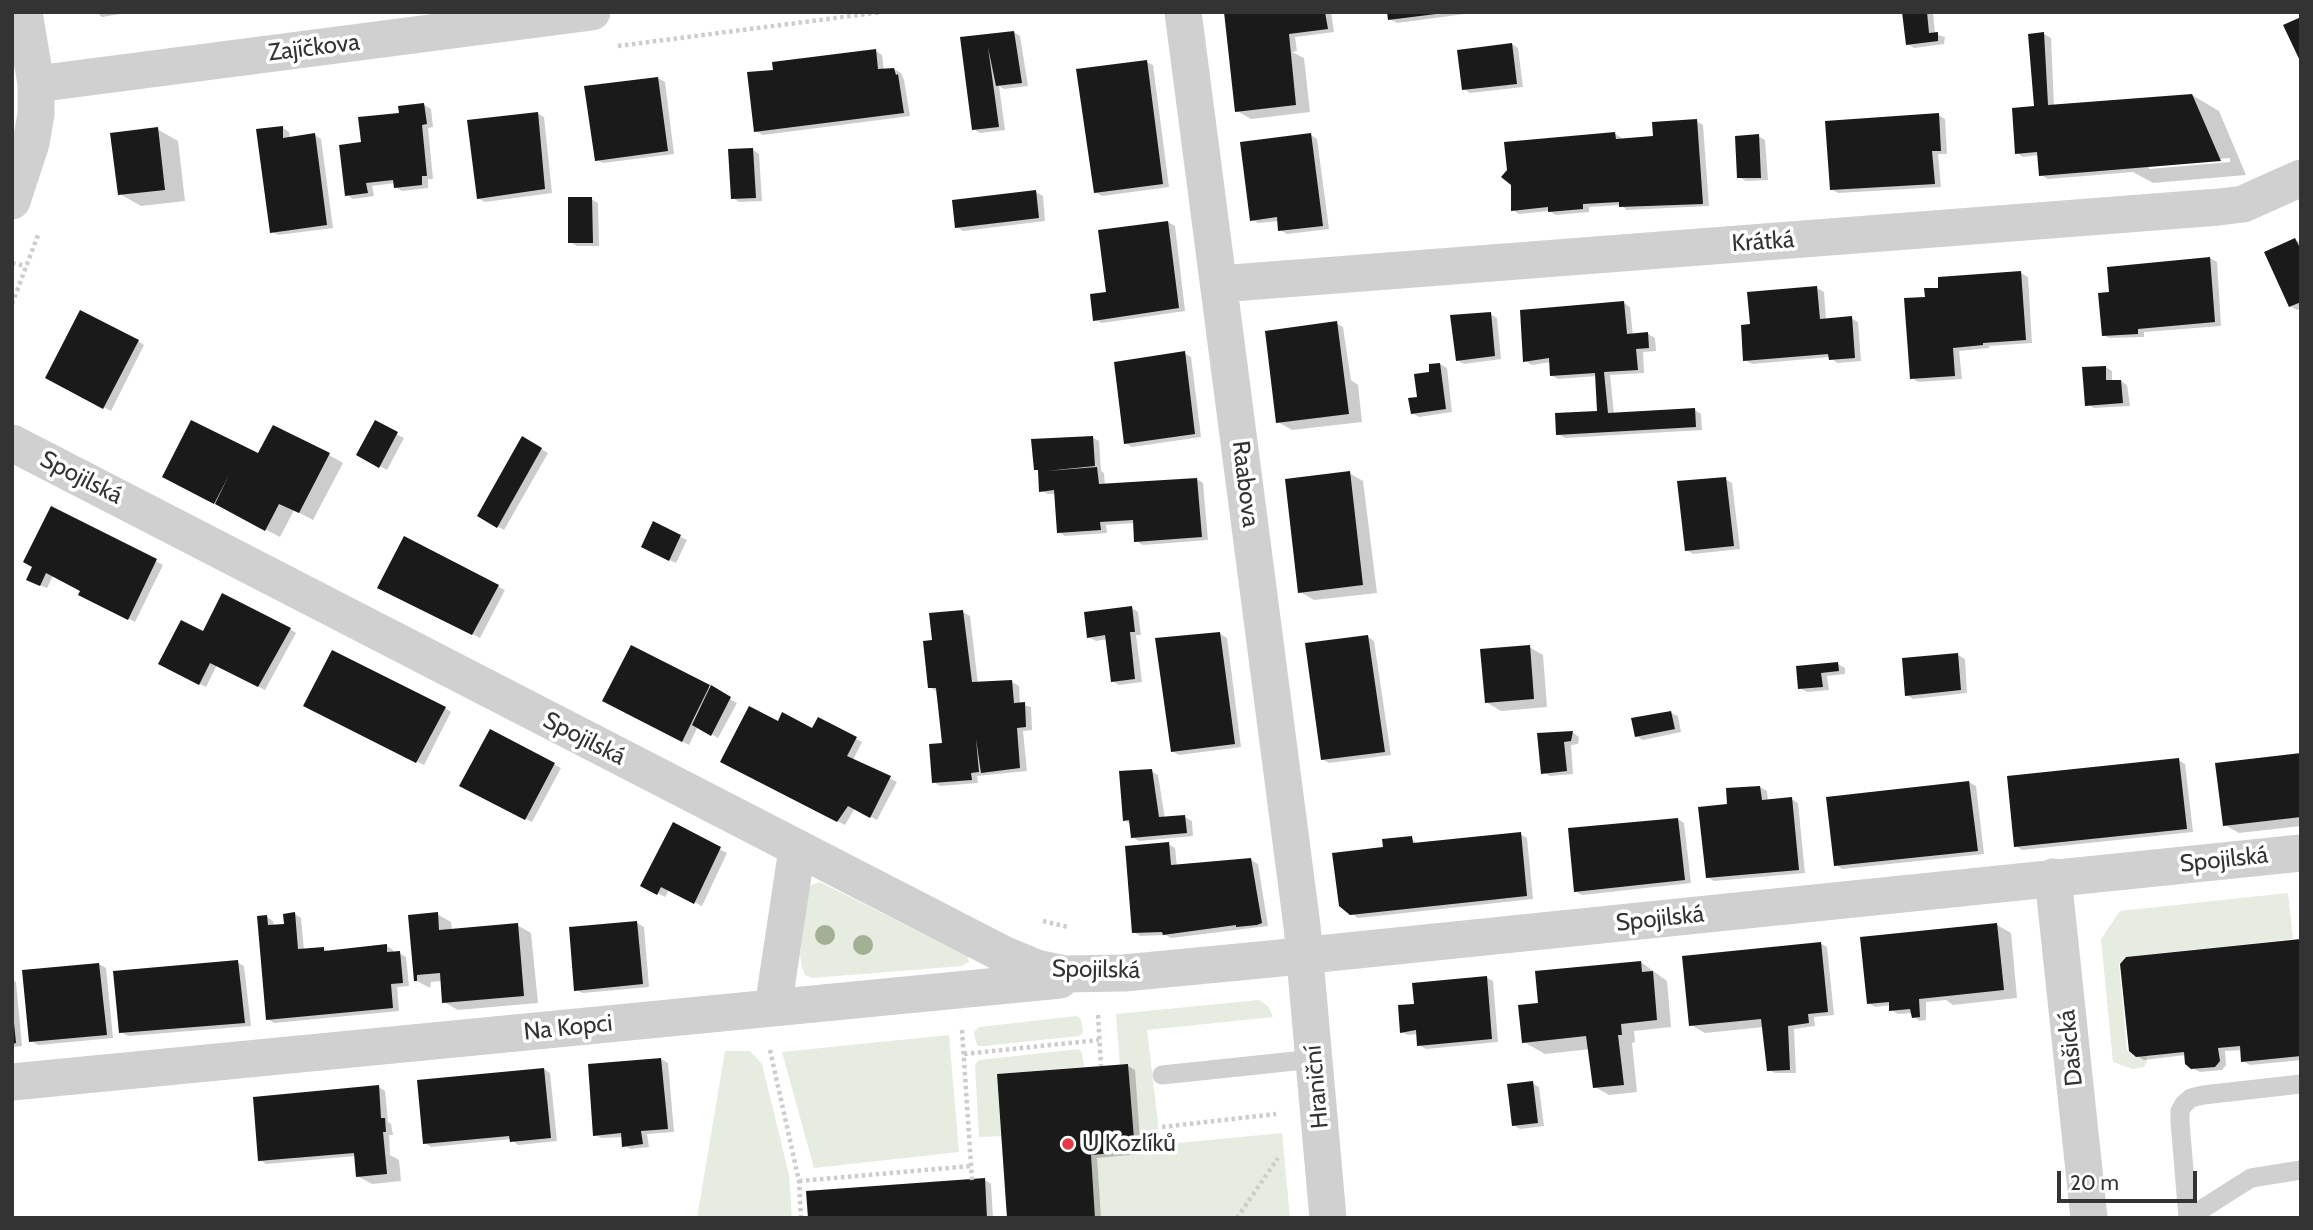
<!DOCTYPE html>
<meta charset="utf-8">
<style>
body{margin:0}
#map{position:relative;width:2313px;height:1230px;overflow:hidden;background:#fff;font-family:Cabin,sans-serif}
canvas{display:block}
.frame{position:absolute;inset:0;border:14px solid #333;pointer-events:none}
.scale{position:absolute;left:2057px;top:1171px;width:140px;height:32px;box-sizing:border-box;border:4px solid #333;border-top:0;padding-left:9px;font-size:21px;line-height:24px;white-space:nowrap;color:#333;-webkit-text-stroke:5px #fff;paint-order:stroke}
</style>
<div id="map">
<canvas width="2313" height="1230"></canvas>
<div class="frame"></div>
<div class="scale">20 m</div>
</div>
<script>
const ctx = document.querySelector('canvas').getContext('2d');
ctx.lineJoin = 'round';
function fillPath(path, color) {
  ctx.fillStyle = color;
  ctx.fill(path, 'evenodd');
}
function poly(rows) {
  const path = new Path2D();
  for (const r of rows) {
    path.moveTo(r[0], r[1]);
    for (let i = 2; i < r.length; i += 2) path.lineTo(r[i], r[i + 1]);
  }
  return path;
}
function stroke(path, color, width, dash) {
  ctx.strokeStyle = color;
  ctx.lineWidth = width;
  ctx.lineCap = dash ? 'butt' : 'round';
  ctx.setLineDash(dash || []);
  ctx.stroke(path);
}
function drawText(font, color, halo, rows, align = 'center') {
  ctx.font = font + ' Cabin,sans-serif';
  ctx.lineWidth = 7;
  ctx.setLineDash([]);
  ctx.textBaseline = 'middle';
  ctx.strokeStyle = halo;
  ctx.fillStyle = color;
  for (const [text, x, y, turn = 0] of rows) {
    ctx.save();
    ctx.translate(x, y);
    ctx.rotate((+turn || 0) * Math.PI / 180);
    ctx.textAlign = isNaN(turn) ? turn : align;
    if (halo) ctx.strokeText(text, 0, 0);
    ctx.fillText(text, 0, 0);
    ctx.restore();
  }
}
fillPath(poly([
 [820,882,967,956,969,962,962,966,812,978,805,975,802,967,800,955,809,890,811,885],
 [2288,893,2293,939,2124,957,2119,964,2127,1050,2134,1056,2147,1055,2147,1061,2144,1067,2133,1069,2113,1062,2101,939,2120,911],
 [1259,1000,1268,1006,1273,1017,1147,1030,1158,1122,1157,1145,1282,1133,1290,1218,1095,1218,1091,1155,1135,1151,1128,1065,1120,1065,1116,1014],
 [1077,1016,1081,1019,1083,1032,1079,1036,984,1046,978,1046,976,1042,974,1032,979,1027],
 [949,1035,959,1152,814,1168,782,1052],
 [1079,1049,1082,1053,1084,1067,997,1074,1001,1136,979,1137,975,1065,979,1060],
 [725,1051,750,1051,762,1064,789,1175,792,1218,697,1218]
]), '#e6ecdf');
fillPath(poly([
 [96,12,133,12,102,17],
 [1225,12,1331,12,1334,32,1295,37,1297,51,1292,52,1304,58,1310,112,1251,119,1237,111],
 [1389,12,1480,12,1397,23,1390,19],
 [1904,12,1933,12,1935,34,1945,37,1944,44,1914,48,1908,44],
 [1014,32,1020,36,1028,86,1004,89,999,86,1005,130,980,133,974,129,962,39],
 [2044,34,2051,38,2054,106,2192,95,2219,111,2246,175,2153,183,2133,172,2048,179,2041,175,2039,155,2023,157,2017,153,2035,107],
 [2230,158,2230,162,2149,169,2149,165],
 [1512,44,1518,48,1523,87,1470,93,1464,89],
 [876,51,882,55,884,70,894,69,901,73,904,80,910,116,763,135,756,131,775,71],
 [1146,62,1153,65,1169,187,1102,196,1095,192],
 [658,78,665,82,674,154,603,163,596,159],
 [424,105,431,109,433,127,428,128,433,179,428,179,428,188,402,191,395,187,395,183,372,186,374,196,353,199,347,195,363,144,401,114],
 [537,113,544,117,552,193,485,202,478,198],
 [1938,115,1945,119,1947,154,1938,154,1941,187,1838,193,1831,189],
 [1696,121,1703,125,1709,206,1627,210,1621,205,1589,207,1589,212,1556,215,1549,211,1519,214,1513,210,1513,184,1508,171,1615,134,1622,138,1622,141,1655,138],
 [283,128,289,132,290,139,315,135,321,139,333,228,278,235,272,232],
 [157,129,178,141,185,201,141,206,120,194],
 [1311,135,1317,139,1329,229,1287,234,1280,230,1279,221,1258,223,1252,219],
 [1758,136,1765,140,1768,180,1746,181,1739,177],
 [753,150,759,154,762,201,739,202,733,198],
 [1036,192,1043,196,1045,221,963,231,957,227],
 [591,199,598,203,599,246,577,246,570,242],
 [1168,222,1175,226,1185,311,1102,323,1095,320],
 [2295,240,2301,243,2301,308,2297,310,2290,306],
 [2210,258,2217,262,2221,326,2144,332,2144,337,2110,338,2103,335,2111,293],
 [2021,273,2028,277,2032,343,1989,346,1989,348,1959,351,1962,379,1918,382,1912,378,1927,299,1940,289],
 [1817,288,1824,292,1826,320,1851,318,1858,322,1861,361,1837,363,1830,357,1752,364,1745,360,1752,325],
 [1624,303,1630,307,1633,335,1648,334,1655,338,1656,351,1643,352,1644,373,1610,375,1614,414,1695,410,1701,414,1702,430,1565,438,1558,434,1599,412,1597,376,1558,379,1551,375,1551,362,1532,365,1525,361],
 [1490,314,1497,318,1501,359,1464,364,1457,360],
 [1336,323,1343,327,1351,380,1358,385,1362,422,1292,430,1278,422],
 [138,341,144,345,111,411,47,378],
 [1184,353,1191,357,1201,437,1132,447,1125,443],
 [1440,364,1447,368,1452,412,1419,417,1412,413,1431,374],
 [2106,367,2112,371,2112,382,2121,381,2127,385,2130,406,2094,408,2087,404],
 [375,423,404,438,387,470,359,455],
 [1092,437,1099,441,1101,471,1104,473,1105,486,1197,479,1203,483,1208,540,1143,545,1136,541,1135,523,1106,525,1107,533,1065,536,1059,532,1056,494,1048,494,1041,491,1040,471,1036,469],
 [523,438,548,453,504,530,480,516],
 [259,455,329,455,343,463,313,520,294,510,280,537,164,477],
 [1349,473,1363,481,1377,593,1314,600,1300,592],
 [1725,479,1732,483,1740,549,1693,554,1687,550],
 [52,508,163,565,135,622,87,598,82,591,53,576,47,588,34,583],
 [654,524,687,540,676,563,649,550],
 [405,538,505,590,480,638,386,591],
 [1132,608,1138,612,1141,635,1136,635,1142,682,1119,685,1112,681,1107,639,1096,641,1089,637],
 [963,612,970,616,978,684,1012,682,1019,686,1020,704,1031,707,1032,730,1023,731,1027,771,977,776,978,783,940,786,934,782,944,744,936,691,930,687,934,641],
 [290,629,296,633,265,690,217,665,206,687,160,664,204,633],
 [1220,634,1227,638,1241,747,1179,755,1172,751],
 [1368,637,1374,641,1391,755,1329,763,1322,759],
 [632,647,737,703,718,738,698,726,689,745,604,701],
 [1529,647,1543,655,1547,707,1501,711,1486,702],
 [1958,655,1965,659,1967,693,1913,699,1907,695],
 [1838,664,1845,668,1845,674,1827,676,1829,690,1807,692,1800,688,1798,667],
 [445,708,451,712,424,765,312,709],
 [1671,713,1678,716,1681,732,1643,740,1636,736],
 [819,719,862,742,853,760,897,782,877,820,855,808,845,825,722,761,778,724,813,731],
 [490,731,561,768,532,822,462,786],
 [1573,733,1579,737,1578,744,1571,745,1573,774,1550,776,1543,772,1539,735],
 [2301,754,2301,826,2239,833,2225,825],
 [2178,760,2185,764,2193,832,2022,850,2016,846],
 [1151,771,1158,775,1165,819,1185,817,1192,821,1193,836,1139,841,1132,837,1131,824,1124,820],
 [1969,782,1976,786,1984,854,1842,869,1836,865],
 [1760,787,1767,791,1768,801,1791,799,1798,803,1805,873,1714,881,1707,877,1729,805],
 [1678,819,1684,823,1691,883,1582,895,1575,891],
 [673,825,727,853,702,906,669,890,665,897,642,885],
 [1520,834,1527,838,1533,899,1358,918,1351,913,1385,848,1411,838,1418,845],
 [1168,844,1175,848,1177,867,1251,860,1258,864,1268,926,1171,938,1166,935,1140,936,1134,932],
 [295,914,301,918,304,950,324,949,330,952,387,946,393,950,393,954,399,953,406,957,409,986,397,987,399,1011,274,1023,268,1019,267,917,273,921,274,927,286,926],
 [437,914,451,922,452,931,517,925,531,933,538,1003,458,1010,444,1002,442,981,431,982,430,988,415,980],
 [637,923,644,927,649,987,583,993,576,990],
 [1997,925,2011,933,2017,998,1953,1005,1946,1000,1926,1002,1926,1020,1920,1021,1914,1017,1913,1013,1898,1014,1891,1010,1891,1005,1875,1007,1869,1003],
 [2301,941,2301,1060,2250,1065,2243,1061,2242,1050,2225,1051,2226,1065,2222,1070,2200,1072,2192,1068,2186,1055,2144,1060,2137,1056],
 [1820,943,1827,947,1834,1015,1814,1017,1815,1026,1794,1029,1796,1073,1775,1073,1768,1069,1764,1027,1705,1033,1691,1025],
 [237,962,244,966,251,1026,128,1036,121,1032],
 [1641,962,1667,981,1671,1027,1634,1031,1635,1042,1632,1043,1637,1092,1609,1095,1595,1087,1591,1049,1545,1054,1524,1042,1540,1004],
 [99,964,106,968,113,1038,38,1045,31,1041],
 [1486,977,1493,981,1498,1042,1426,1049,1419,1045,1418,1034,1408,1035,1401,1032,1415,1006],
 [12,980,16,982,22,1046,12,1047],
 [661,1059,668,1063,674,1132,647,1134,649,1147,631,1149,624,1146,623,1137,602,1138,595,1135],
 [1128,1066,1135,1070,1141,1154,1097,1158,1101,1218,1009,1218],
 [544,1069,550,1073,557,1141,518,1145,511,1139,431,1147,425,1143],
 [1532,1083,1539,1087,1544,1126,1520,1129,1513,1125],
 [379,1087,385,1091,388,1122,391,1124,393,1135,389,1135,390,1155,399,1160,401,1181,372,1184,357,1176,356,1156,266,1164,260,1160],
 [985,1180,991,1184,993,1218,810,1218]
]), '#0003');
fillPath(poly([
 [1224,12,1325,12,1328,29,1289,34,1296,105,1235,112],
 [1387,12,1436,12,1436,14,1388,20],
 [1902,12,1927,12,1929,33,1938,32,1938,41,1906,45],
 [2301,17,2301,63,2283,25],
 [1014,31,1022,83,996,86,988,47,999,127,972,130,960,37],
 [2044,32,2048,105,2192,94,2221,161,2039,176,2037,152,2015,154,2012,108,2034,106,2028,34],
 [1512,43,1517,84,1462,90,1457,50],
 [876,49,878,69,894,68,896,75,898,74,904,113,754,132,747,72,773,70,772,62],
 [1147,60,1163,184,1094,193,1076,69],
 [658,77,668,151,595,161,584,86],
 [424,103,427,124,422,125,427,176,422,176,422,185,394,188,393,180,366,183,368,193,345,196,339,145,361,142,358,117,399,113,398,106],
 [538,112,545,189,477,199,467,120],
 [1939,113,1941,151,1932,151,1935,184,1830,190,1825,121],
 [1697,119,1703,204,1619,207,1619,202,1583,204,1583,209,1548,212,1548,207,1511,211,1511,185,1501,177,1507,170,1504,142,1615,132,1616,139,1653,136,1652,122],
 [283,126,283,138,315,133,327,225,270,233,256,129],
 [158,127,165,190,118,195,110,133],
 [1311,133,1323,226,1278,231,1277,217,1250,221,1240,142],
 [1759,134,1761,178,1737,178,1735,136],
 [753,148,756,198,731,199,728,149],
 [1036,190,1039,218,955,228,952,200],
 [568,197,592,197,593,243,568,243],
 [1168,221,1179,308,1093,321,1090,294,1106,292,1098,230],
 [2295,238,2301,250,2301,302,2289,307,2264,252],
 [2210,257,2215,322,2138,329,2138,334,2102,336,2098,293,2109,292,2107,267],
 [2021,271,2026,340,1983,343,1983,345,1953,348,1955,376,1910,379,1904,298,1925,297,1924,288,1938,288,1938,277],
 [1817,286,1820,319,1852,316,1855,358,1829,360,1828,354,1743,361,1741,325,1750,324,1747,292],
 [1624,301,1627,334,1648,332,1649,348,1636,349,1638,370,1604,372,1608,413,1695,408,1696,427,1556,435,1555,413,1597,411,1595,373,1550,376,1549,358,1523,362,1520,310],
 [80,310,139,340,103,409,45,378],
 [1491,312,1495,356,1456,361,1450,315],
 [1337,321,1349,414,1276,423,1265,331],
 [1185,351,1195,434,1124,444,1114,362],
 [1440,363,1446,409,1411,414,1408,398,1417,397,1414,374,1429,372,1429,364],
 [2106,366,2106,380,2121,380,2123,403,2085,406,2082,367],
 [191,420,258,453,273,425,330,453,299,513,279,504,265,531,215,504,229,475,214,504,162,477],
 [375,420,398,432,379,468,356,455],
 [522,436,542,448,497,528,477,516],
 [1093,436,1095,466,1046,471,1097,467,1099,484,1197,478,1202,537,1134,542,1133,520,1100,522,1101,530,1057,533,1054,490,1039,492,1038,470,1034,470,1031,439],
 [1350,471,1363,585,1298,593,1285,479],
 [1726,477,1734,546,1685,551,1677,481],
 [51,506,157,559,128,620,78,595,80,591,46,573,40,586,26,580,32,567,23,562],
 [653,521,681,535,669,561,641,547],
 [404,536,499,585,472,635,377,588],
 [222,593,291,628,258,687,210,663,199,685,158,664,181,620,203,631],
 [1132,606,1135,632,1130,632,1135,679,1111,682,1105,635,1087,638,1084,612],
 [963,610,972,682,1012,680,1014,703,1025,702,1026,727,1017,728,1020,768,981,773,976,739,979,772,971,773,972,780,932,783,929,744,942,743,936,688,928,688,923,641,932,640,929,613],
 [1220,632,1235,744,1171,752,1155,638],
 [1368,635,1385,752,1321,760,1305,643],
 [631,645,710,685,682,742,602,701],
 [1530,645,1534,699,1485,703,1480,649],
 [332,650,446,707,416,763,303,706],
 [1958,653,1961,690,1905,696,1902,658],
 [1838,662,1839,671,1821,673,1823,687,1798,689,1796,666],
 [711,685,731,697,711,736,692,725],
 [749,706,778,721,782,712,812,728,818,717,857,737,847,756,891,776,870,818,848,806,837,822,720,762],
 [1671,711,1675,729,1635,737,1631,718],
 [490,729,555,763,525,820,459,786],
 [1573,731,1571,741,1564,742,1567,771,1541,774,1537,733],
 [2301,753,2301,817,2223,826,2215,763],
 [2179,758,2187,829,2014,847,2007,776],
 [1152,769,1159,817,1185,815,1187,833,1131,838,1129,820,1123,821,1119,771],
 [1969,781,1978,851,1834,866,1826,797],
 [1760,786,1762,800,1792,797,1799,870,1706,878,1698,807,1727,804,1726,788],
 [1678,818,1685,880,1574,892,1568,828],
 [673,822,721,847,694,904,661,887,657,895,640,886],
 [1521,832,1527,896,1350,915,1339,906,1332,853,1383,847,1382,839,1412,836,1413,843],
 [1169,842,1171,865,1251,858,1262,923,1257,925,1236,927,1236,925,1163,935,1162,932,1132,933,1125,846],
 [295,912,298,949,324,947,324,951,387,944,387,952,400,951,403,983,391,984,393,1008,266,1020,257,916,267,915,268,925,284,924,283,914],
 [438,912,439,930,518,923,524,996,442,1003,440,973,417,975,417,981,414,981,408,915],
 [637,921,643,984,574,991,569,927],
 [1997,923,2004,990,1919,999,1920,1017,1912,1018,1910,1009,1889,1011,1889,1002,1867,1004,1860,937],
 [2301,939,2301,1056,2241,1062,2240,1046,2218,1048,2220,1061,2215,1067,2191,1069,2185,1064,2184,1052,2136,1057,2129,1051,2120,964,2126,957],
 [1821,942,1828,1012,1808,1014,1809,1023,1788,1026,1790,1070,1767,1071,1761,1019,1689,1026,1682,956],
 [238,960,245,1023,119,1033,113,971],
 [1641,961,1642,972,1653,971,1657,1020,1621,1024,1622,1035,1618,1035,1624,1085,1593,1088,1586,1036,1522,1043,1518,1005,1538,1003,1535,971],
 [99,963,107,1035,29,1042,22,970],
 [1487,976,1492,1039,1417,1046,1416,1030,1400,1033,1398,1005,1414,1004,1412,983],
 [12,1023,14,1023,16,1043,12,1044],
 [661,1058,668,1129,641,1131,643,1144,622,1147,621,1133,593,1136,588,1064],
 [1128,1064,1135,1151,1091,1155,1095,1218,1007,1218,997,1074],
 [544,1068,551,1138,510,1142,509,1136,423,1144,417,1080],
 [1533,1081,1538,1123,1512,1126,1507,1084],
 [379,1085,381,1118,385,1118,386,1132,383,1132,387,1174,356,1177,354,1153,258,1161,253,1097],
 [985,1178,987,1218,808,1218,806,1191]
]), '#1a1a1a');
stroke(poly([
 [618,46,882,12],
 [12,263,26,266],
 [12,304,38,235],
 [1043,921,1068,927],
 [1098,1015,1101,1066],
 [962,1030,972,1180],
 [770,1050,799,1181,801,1218],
 [964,1054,1099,1040],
 [1162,1127,1276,1114],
 [799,1181,971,1166],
 [1237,1218,1278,1158]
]), '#cdcdcd', 4.5, [3.5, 3.5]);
stroke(poly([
 [1162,1075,1314,1059],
 [2188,1218,2180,1122,2180,1111,2184,1104,2191,1098,2203,1095,2301,1084],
 [2188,1218,2251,1178,2301,1170]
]), '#d0d0d0', 19);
stroke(poly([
 [1183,12,1302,926,1328,1218],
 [36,84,592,12],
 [12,201,31,143,36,114,36,84,24,12],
 [1219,284,2219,207,2243,204,2301,178],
 [12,443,1003,954,1037,968,1065,974,1124,973,1270,959,2301,853],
 [2053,877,2089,1218],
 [773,1008,797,849],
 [12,1082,1060,980]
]), '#d0d0d0', 37);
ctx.fillStyle = '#a2b095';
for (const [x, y] of [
 [825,935],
 [863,945]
]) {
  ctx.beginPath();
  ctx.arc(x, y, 10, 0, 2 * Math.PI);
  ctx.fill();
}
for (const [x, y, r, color] of [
 [1068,1144,7,"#e63946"]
]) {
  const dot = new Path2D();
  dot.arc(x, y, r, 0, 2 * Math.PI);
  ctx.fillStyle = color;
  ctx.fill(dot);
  stroke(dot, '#fff', 2.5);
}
drawText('24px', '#333', '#fff', [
 ["Zajíčkova",314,48,-7],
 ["Krátká",1763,242,-4],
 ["Spojilská",81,478,27],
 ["Raabova",1245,484,83],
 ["Spojilská",584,739,27],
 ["Spojilská",2224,860,-6],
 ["Spojilská",1660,919,-6],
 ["Spojilská",1096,970,1],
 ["Na Kopci",568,1028,-6],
 ["Dašická",2071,1048,-96],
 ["Hraniční",1317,1087,-95]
]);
drawText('24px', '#333', '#fff', [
 ["U Kozlíků",1082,1144]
], 'left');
</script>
